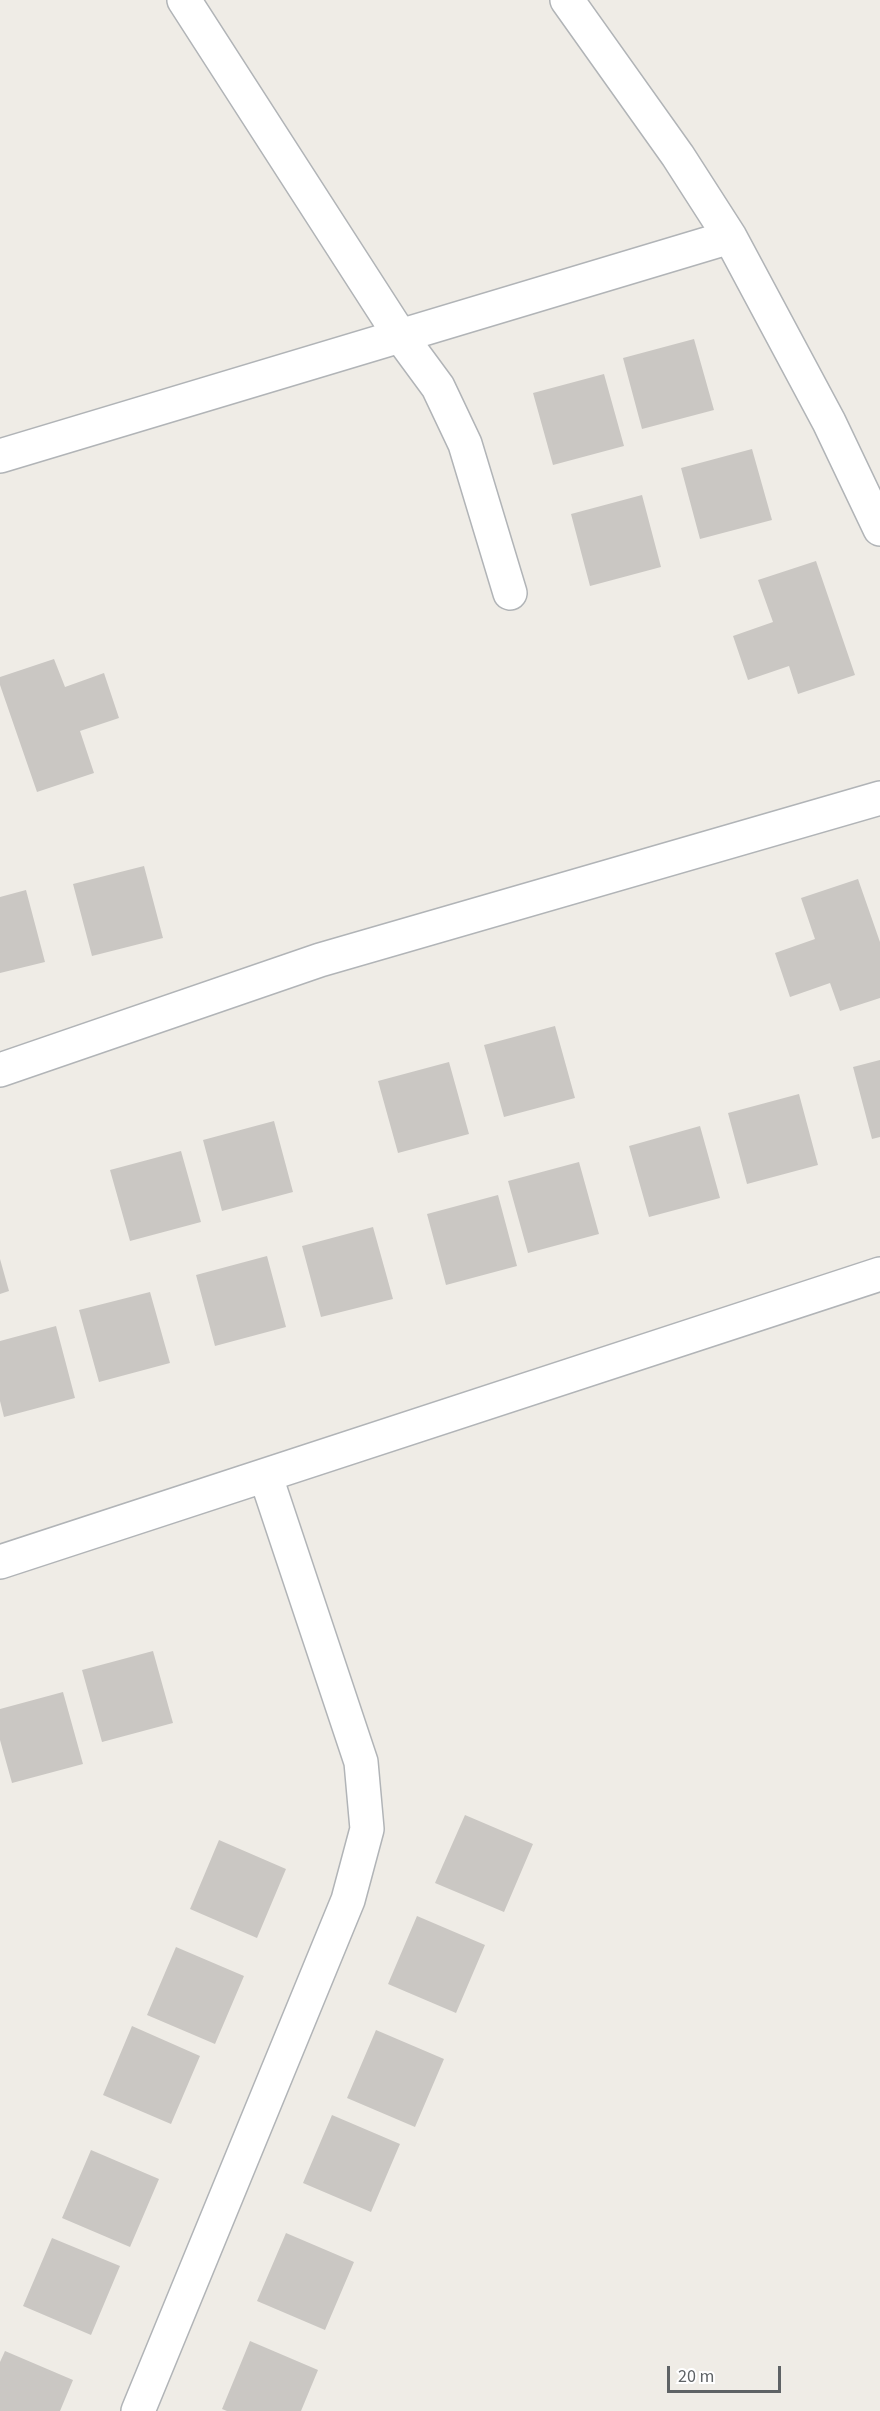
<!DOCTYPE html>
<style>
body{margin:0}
#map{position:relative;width:880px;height:2411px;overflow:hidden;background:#efece6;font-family:"Source Sans 3",sans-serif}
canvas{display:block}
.scale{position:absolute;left:667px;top:2366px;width:114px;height:27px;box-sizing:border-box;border:3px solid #5e6265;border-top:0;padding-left:8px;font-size:18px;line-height:21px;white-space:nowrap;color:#5e6265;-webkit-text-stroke:4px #fff;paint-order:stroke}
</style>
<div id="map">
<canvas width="880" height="2411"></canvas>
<div class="scale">20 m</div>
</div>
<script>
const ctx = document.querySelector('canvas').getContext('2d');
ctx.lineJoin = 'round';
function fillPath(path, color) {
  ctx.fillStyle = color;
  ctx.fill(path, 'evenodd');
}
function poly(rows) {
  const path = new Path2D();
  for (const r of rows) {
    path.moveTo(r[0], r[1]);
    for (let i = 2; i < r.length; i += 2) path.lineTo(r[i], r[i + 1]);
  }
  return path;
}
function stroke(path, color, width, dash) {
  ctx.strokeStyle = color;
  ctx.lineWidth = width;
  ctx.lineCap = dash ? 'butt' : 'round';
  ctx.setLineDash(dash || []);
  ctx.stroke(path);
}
fillPath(poly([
 [694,339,714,410,642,429,623,358],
 [604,374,624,446,553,465,533,393],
 [752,449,772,520,700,539,681,468],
 [642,495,661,567,590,586,571,514],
 [816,561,855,675,798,694,789,666,748,680,733,636,773,622,758,580],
 [54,659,65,687,104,673,119,718,80,731,94,773,37,792,0,685,0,677],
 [144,866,163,938,92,956,73,884],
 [858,879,880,942,880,998,840,1011,830,983,790,997,775,953,815,939,801,898],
 [26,890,45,962,0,973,0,897],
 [555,1026,575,1098,504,1117,484,1045],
 [880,1060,880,1137,872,1139,853,1067],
 [449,1062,469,1134,398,1153,378,1081],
 [799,1094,818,1165,747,1184,728,1113],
 [274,1121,293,1192,222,1211,203,1140],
 [700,1126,720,1198,649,1217,629,1146],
 [181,1151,201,1222,130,1241,110,1170],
 [579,1162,599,1234,528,1253,508,1181],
 [498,1195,517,1266,446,1285,427,1214],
 [373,1227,393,1299,321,1317,302,1246],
 [267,1256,286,1327,215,1346,196,1275],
 [0,1259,9,1291,0,1294],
 [150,1292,170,1363,99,1382,79,1310],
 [56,1326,75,1398,4,1417,0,1401,0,1341],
 [153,1651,173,1723,102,1742,82,1670],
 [63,1692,83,1764,12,1783,0,1740,0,1709],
 [465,1815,533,1844,504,1912,435,1883],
 [219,1840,286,1869,257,1938,190,1909],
 [417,1916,485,1945,456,2013,388,1984],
 [176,1947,244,1976,215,2044,147,2015],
 [132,2026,200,2056,171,2124,103,2095],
 [376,2030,444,2059,415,2127,347,2098],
 [332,2115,400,2144,371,2212,303,2183],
 [91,2150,159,2179,130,2247,62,2218],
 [286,2233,354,2262,325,2330,257,2301],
 [52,2238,120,2266,91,2335,23,2306],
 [250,2341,318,2370,301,2411,227,2411,222,2409],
 [5,2351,73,2380,60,2411,0,2411,0,2362]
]), '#cac7c3');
const minor = poly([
 [184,0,399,334,438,387,465,444,510,593],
 [567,0,678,156,730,237,829,422,880,529],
 [0,456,730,237],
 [0,1070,320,960,880,798],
 [0,1562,880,1274],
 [138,2411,348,1900,367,1829,361,1762,266,1477]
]);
stroke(minor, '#b1b4b7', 36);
stroke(minor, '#fff', 33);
</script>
